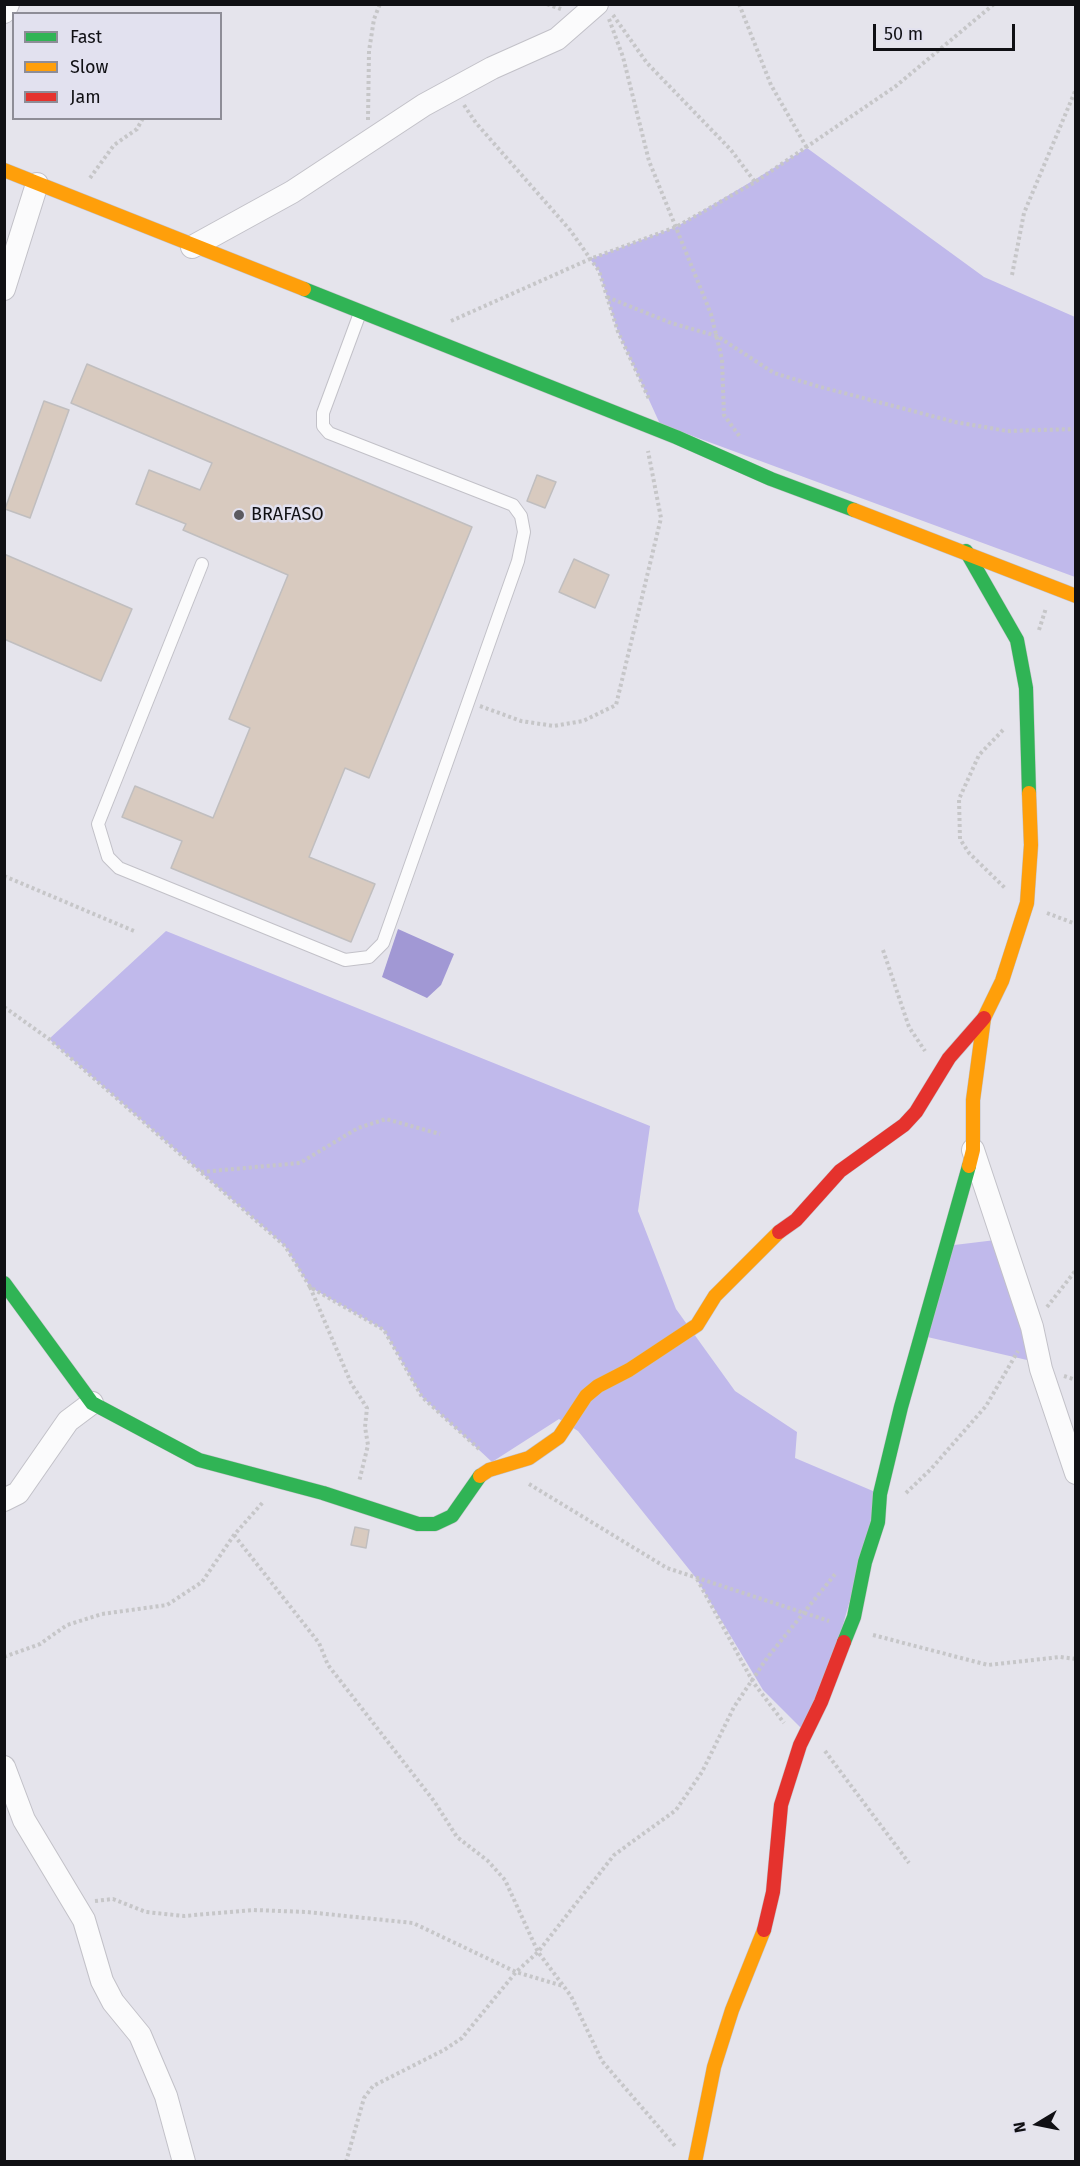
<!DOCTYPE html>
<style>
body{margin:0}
#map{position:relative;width:1080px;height:2166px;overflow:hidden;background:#e5e4ec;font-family:"Fira Sans",sans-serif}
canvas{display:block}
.frame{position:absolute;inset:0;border:6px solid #101014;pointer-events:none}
.legend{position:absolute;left:12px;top:12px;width:210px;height:108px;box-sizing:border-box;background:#e2e1ef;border:2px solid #8e8d97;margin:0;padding:8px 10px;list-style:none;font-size:18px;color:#101014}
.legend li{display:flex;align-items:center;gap:12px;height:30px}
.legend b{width:30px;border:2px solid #8e8d97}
.north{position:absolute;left:1008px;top:2094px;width:60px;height:60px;-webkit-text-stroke:4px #e2e1ef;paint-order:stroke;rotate:260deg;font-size:16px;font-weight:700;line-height:24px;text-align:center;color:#101014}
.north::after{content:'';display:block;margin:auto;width:21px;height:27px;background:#101014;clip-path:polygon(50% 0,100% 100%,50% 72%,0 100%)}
.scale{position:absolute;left:873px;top:24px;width:142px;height:27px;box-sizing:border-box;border:3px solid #101014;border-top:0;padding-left:8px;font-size:18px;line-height:21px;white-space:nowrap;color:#101014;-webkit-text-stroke:4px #e2e1ef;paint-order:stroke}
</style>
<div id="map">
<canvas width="1080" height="2166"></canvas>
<div class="frame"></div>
<ul class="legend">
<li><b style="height:8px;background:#30b455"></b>Fast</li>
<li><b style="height:8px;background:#ff9f0a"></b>Slow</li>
<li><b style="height:8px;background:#e5322d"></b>Jam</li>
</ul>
<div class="north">N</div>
<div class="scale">50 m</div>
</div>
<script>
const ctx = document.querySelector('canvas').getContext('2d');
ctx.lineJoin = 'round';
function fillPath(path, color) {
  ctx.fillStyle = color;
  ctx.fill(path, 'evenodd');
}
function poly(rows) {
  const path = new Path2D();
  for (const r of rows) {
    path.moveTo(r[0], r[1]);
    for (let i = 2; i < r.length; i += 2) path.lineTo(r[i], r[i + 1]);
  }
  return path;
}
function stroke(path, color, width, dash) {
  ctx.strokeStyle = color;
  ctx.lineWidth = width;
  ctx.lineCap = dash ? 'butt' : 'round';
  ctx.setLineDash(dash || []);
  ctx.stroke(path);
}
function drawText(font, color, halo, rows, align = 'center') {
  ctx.font = font + ' "Fira Sans",sans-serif';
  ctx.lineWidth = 5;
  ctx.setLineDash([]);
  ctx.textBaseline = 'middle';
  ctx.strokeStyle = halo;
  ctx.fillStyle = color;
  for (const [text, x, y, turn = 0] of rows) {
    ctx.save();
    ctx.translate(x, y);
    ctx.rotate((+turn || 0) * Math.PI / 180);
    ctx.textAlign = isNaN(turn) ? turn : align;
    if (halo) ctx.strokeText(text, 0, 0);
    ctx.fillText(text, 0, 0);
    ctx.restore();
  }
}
fillPath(poly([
 [807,148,984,277,1075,317,1075,577,660,424,618,332,599,271,590,259,676,227],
 [166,931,650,1126,638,1211,676,1309,735,1391,797,1432,795,1458,880,1494,811,1738,763,1690,696,1578,578,1431,559,1419,492,1462,422,1397,384,1330,310,1287,285,1246,49,1039],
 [1004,1239,1040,1363,923,1336,946,1246]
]), '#c0b9eb');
fillPath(poly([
 [398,929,454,954,441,985,427,998,382,977]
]), '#a198d4');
const building = poly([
 [87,364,472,527,369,778,345,768,309,857,375,884,351,942,171,868,182,841,122,817,135,786,213,818,250,728,229,719,288,575,183,530,186,524,136,504,149,470,200,490,212,463,71,403,87,364],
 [44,401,69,410,30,518,5,509,44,401],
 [537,475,556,482,545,508,527,501,537,475],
 [4,554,132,609,101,681,4,639,4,554],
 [574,559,609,575,595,608,559,592,574,559],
 [355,1527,369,1530,366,1548,351,1545,355,1527]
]);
fillPath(building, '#d8cabf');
stroke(building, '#c0bebf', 1.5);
const lane = poly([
 [202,564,98,824,108,857,119,868,345,960,369,957,383,943,518,561,524,532,521,516,513,505,329,433,323,426,323,413,360,313]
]);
const street = poly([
 [4,12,8,4],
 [192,247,292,192,424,105,492,68,557,39,597,4],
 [4,289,37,184],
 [973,1150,1032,1327,1041,1369,1076,1473],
 [4,1500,18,1493,68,1421,92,1403],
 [4,1767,24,1820,84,1920,102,1981,113,2002,140,2035,166,2096,184,2162]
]);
const fast = poly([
 [304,289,676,437,771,479,854,510],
 [966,551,1017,640,1026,688,1029,793],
 [4,1283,92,1403,199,1460,323,1493,418,1524,435,1524,452,1516,480,1476],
 [844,1642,854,1617,865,1562,878,1522,880,1494,901,1407,969,1166]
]);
const slow = poly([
 [4,170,304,289],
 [854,510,1076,596],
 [969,1166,973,1150,973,1100,984,1018,1002,981,1027,903,1031,845,1029,793],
 [480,1476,489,1470,529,1458,559,1437,586,1396,598,1386,629,1370,697,1325,715,1296,779,1232],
 [695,2162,714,2067,732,2010,764,1930]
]);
const jam = poly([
 [779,1232,796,1220,840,1171,904,1125,916,1112,949,1058,984,1018],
 [764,1930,773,1892,781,1805,800,1745,821,1702,844,1642]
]);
stroke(lane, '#c2c1c8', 14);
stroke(street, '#c2c1c8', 24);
stroke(fast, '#c2c1c8', 15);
stroke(slow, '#c2c1c8', 15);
stroke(jam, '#c2c1c8', 15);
stroke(poly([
 [547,4,561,9],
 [739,4,771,85,807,148],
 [613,15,647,63,731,150,755,182],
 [609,19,623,57,649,161,711,314,722,359,724,415,740,437],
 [464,105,476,123,570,230,599,271,618,332,649,399],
 [368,120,369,51,374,19,380,4],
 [90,178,114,145,137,129,143,118],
 [1012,275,1024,213,1076,89],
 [607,297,671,323,717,336,774,373,817,386,955,422,1007,431,1076,429],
 [451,321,590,259,676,227,755,182,896,86,994,4],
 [1039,630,1046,608],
 [480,706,521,721,554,726,583,721,616,705,661,518,648,451],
 [1003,730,979,755,959,799,960,839,969,853,1005,888],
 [4,876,134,931],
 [1047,913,1076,924],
 [883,950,909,1027,925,1051],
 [4,1007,49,1039,285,1246,310,1287,384,1330,422,1397,479,1449],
 [201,1172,300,1163,358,1128,386,1119,440,1134],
 [310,1287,351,1383,367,1408,365,1427,368,1445,359,1482],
 [1047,1307,1076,1270],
 [1064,1376,1076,1380],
 [529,1484,667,1568,829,1621],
 [906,1493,931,1469,986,1406,1018,1351],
 [234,1535,319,1643,328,1665,434,1801,457,1837,488,1861,505,1880,538,1952,571,1996,602,2061,675,2146],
 [697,1579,753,1682,784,1723],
 [873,1635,988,1665,1060,1657,1076,1659],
 [4,1657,40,1644,67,1625,102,1614,167,1605,202,1582,234,1535,264,1501],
 [825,1751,909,1863],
 [95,1901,113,1899,146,1912,184,1916,253,1910,307,1912,413,1923,516,1972,563,1986],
 [346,2162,364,2098,373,2086,444,2050,462,2038,516,1972,538,1952,614,1855,676,1810,702,1772,734,1707,767,1658,836,1573]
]), '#c6c6c8', 4, [3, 3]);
stroke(lane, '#fbfbfc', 12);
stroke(street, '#fbfbfc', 22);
stroke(fast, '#30b455', 14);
stroke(slow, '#ff9f0a', 14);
stroke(jam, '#e5322d', 14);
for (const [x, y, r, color] of [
 [239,515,6,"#5b5a60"]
]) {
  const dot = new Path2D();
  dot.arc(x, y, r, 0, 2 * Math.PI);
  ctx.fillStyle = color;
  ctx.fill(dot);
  stroke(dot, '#e2e1ef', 2);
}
drawText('18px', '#101014', '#e2e1ef', [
 ["BRAFASO",251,515]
], 'left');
</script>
